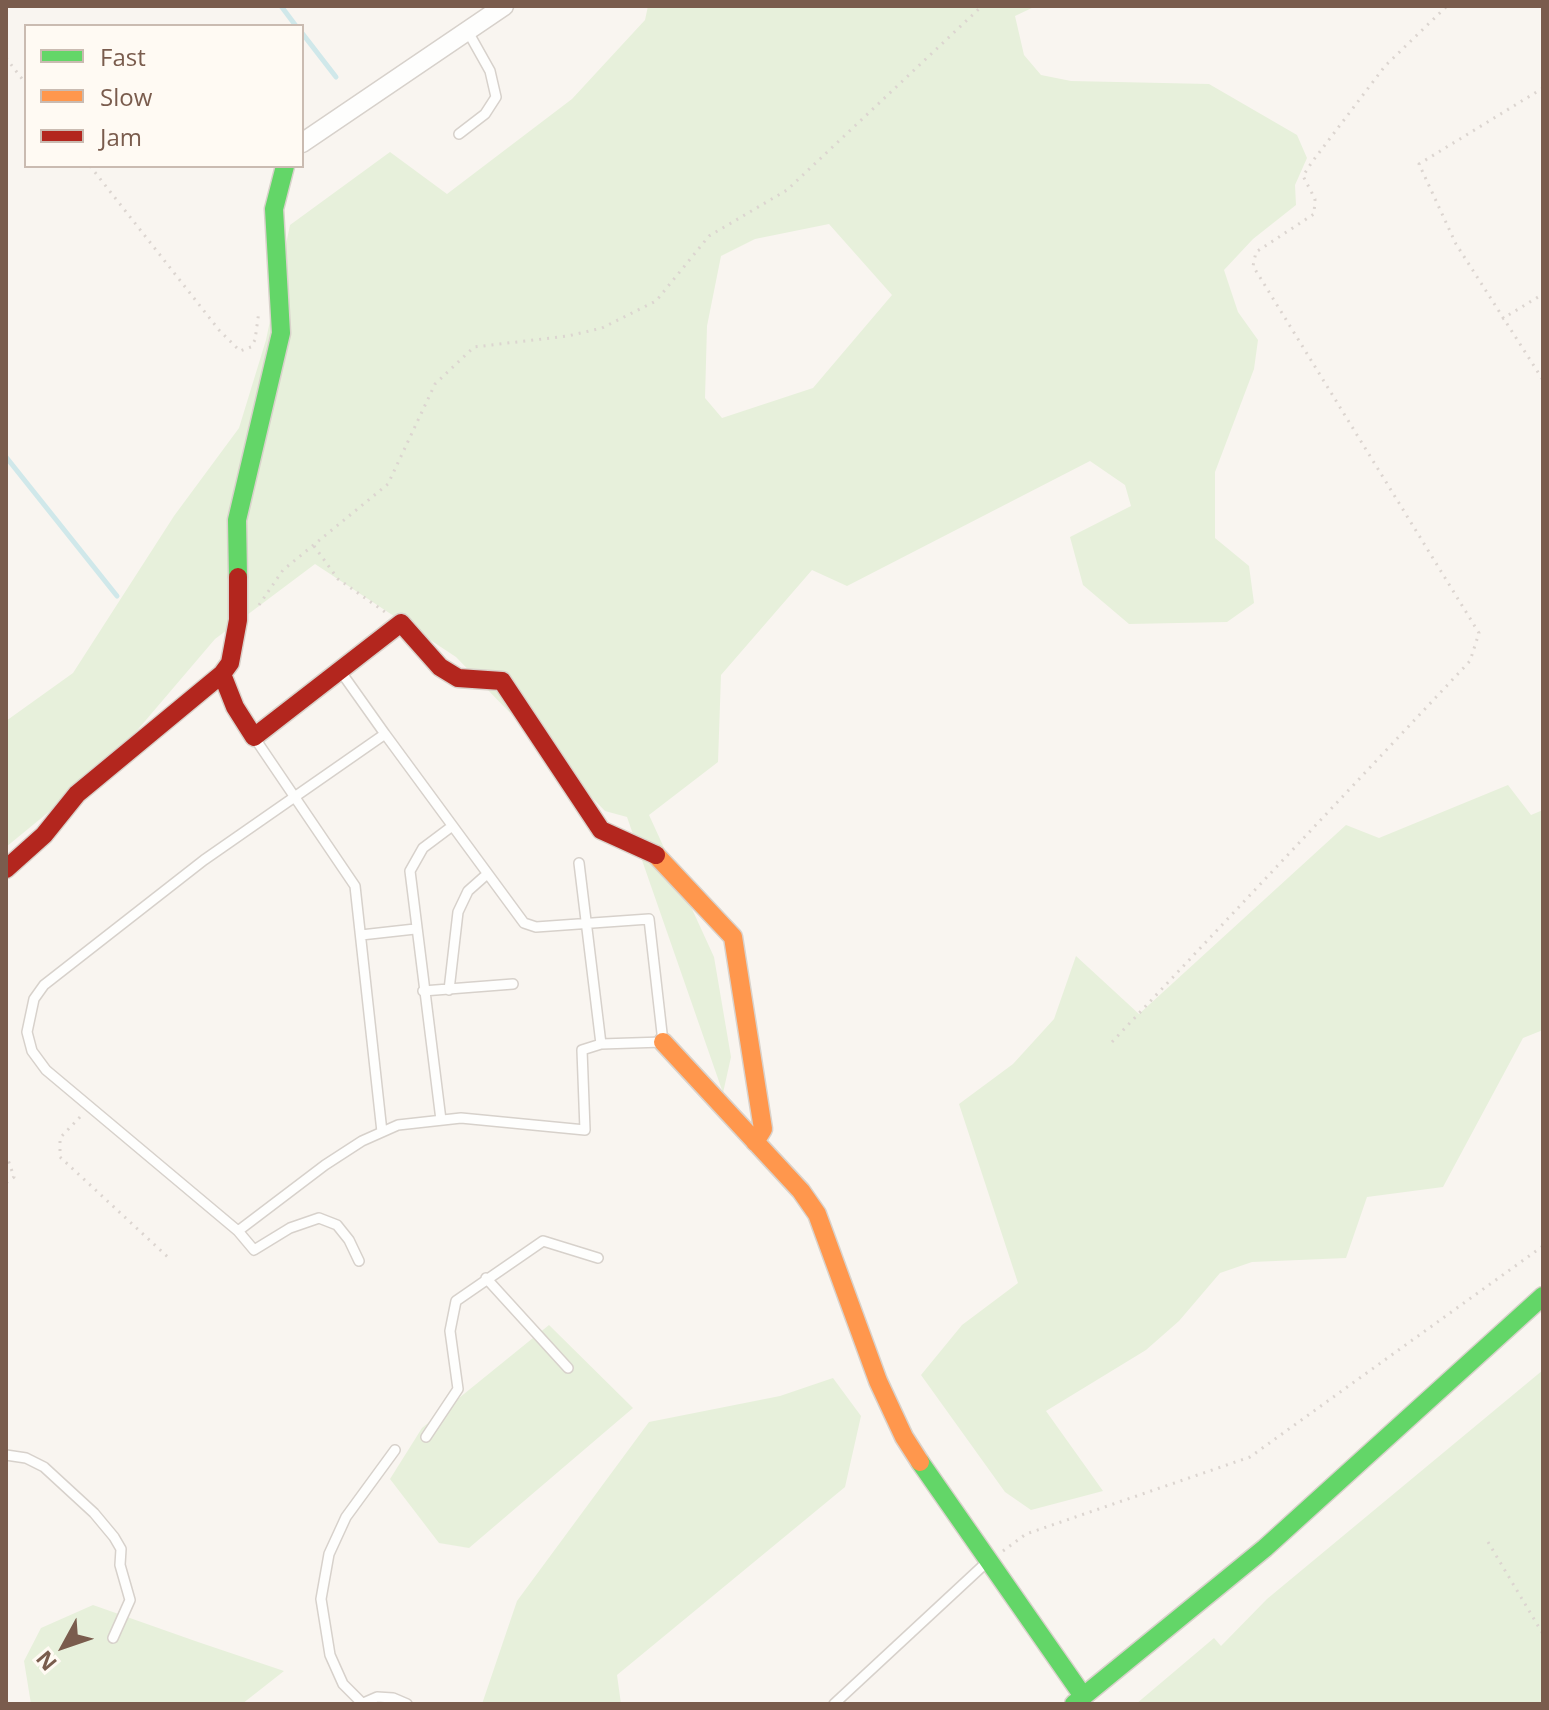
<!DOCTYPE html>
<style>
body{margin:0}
#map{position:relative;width:1549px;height:1710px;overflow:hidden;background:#f9f5f0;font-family:"Open Sans",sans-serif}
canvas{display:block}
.frame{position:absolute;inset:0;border:8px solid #7a5c4d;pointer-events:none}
.legend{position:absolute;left:24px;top:24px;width:280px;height:144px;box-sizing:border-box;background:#fffaf3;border:2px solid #cabbb1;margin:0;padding:10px 14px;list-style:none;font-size:24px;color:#7a5c4d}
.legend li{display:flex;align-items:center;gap:16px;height:40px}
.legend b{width:40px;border:2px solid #cabbb1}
.north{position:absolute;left:24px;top:1606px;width:80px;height:80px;-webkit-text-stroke:6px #fffaf3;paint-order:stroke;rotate:230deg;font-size:22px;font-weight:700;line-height:32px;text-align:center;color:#7a5c4d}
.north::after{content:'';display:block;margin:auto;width:28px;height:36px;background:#7a5c4d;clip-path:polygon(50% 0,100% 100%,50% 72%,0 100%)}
</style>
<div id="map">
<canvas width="1549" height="1710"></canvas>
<div class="frame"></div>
<ul class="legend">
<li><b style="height:10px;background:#63d668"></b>Fast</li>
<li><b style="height:10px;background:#ff974d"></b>Slow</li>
<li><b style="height:10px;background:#b3261e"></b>Jam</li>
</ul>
<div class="north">N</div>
</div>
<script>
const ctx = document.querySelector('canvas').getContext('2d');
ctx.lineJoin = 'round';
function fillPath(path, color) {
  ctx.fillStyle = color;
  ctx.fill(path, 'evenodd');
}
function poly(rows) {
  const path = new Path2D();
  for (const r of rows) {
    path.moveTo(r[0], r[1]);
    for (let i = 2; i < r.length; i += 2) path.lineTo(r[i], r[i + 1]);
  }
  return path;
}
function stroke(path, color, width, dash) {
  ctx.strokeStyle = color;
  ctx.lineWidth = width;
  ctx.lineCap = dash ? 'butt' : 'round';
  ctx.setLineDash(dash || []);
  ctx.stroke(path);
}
fillPath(poly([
 [648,6,1036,6,1015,16,1024,55,1041,75,1071,81,1209,84,1297,135,1307,158,1295,185,1296,205,1253,239,1224,270,1238,312,1258,340,1254,369,1215,472,1215,538,1249,566,1254,603,1227,622,1129,624,1083,585,1070,537,1131,506,1125,485,1090,461,847,586,812,570,721,675,718,762,649,815,714,957,731,1057,723,1093,627,817,605,811,456,657,315,564,215,639,111,761,6,847,6,721,73,673,174,516,239,428,266,340,290,225,390,152,447,194,572,99,645,20],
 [829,224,892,295,813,388,722,418,705,398,707,326,721,256,755,239],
 [1508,785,1531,815,1543,810,1543,1030,1523,1038,1443,1187,1367,1197,1346,1258,1252,1262,1220,1273,1179,1321,1146,1350,1046,1411,1103,1491,1031,1510,1005,1492,921,1375,962,1325,1018,1283,959,1104,1013,1064,1054,1019,1076,956,1139,1014,1346,825,1379,838],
 [549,1325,633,1408,469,1548,439,1543,390,1479,422,1428],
 [1543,1370,1543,1704,1136,1704,1214,1638,1221,1646,1267,1599],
 [833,1378,861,1416,845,1487,617,1675,621,1704,482,1704,517,1601,649,1422,780,1396],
 [93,1605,198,1642,284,1671,242,1704,31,1704,24,1661,41,1628]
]), '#e7f0db');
stroke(poly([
 [281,6,296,26],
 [302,33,336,77],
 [6,457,117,596]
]), '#d0e8ea', 5);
const lane = poly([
 [459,134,485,114,496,97,490,71,467,30],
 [341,672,385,734],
 [256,740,355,886,382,1132],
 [579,863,601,1044],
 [361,935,415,929],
 [449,990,458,912,468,891,486,875],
 [423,991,513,984],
 [441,1120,410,871,423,848,451,827],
 [238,1231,325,1165,362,1141,398,1125,461,1118,585,1130,582,1050,601,1044,663,1042,649,919,536,927,524,923,385,734,204,860,44,985,34,999,27,1032,32,1051,46,1070,238,1231,254,1250,290,1228,319,1218,337,1225,349,1240,359,1261],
 [486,1278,568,1368],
 [426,1437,458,1389,450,1331,456,1301,543,1241,598,1258],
 [6,1455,26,1458,44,1467,94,1513,114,1537,121,1549,120,1565,130,1600,113,1638],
 [362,1703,343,1684,330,1655,321,1599,329,1554,346,1517,395,1450],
 [361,1704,377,1697,393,1698,407,1704],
 [834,1704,987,1562]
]);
const street = poly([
 [302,143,504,6]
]);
const fast = poly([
 [238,577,237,520,281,333,274,209,285,166],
 [920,1462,1083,1696],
 [1074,1704,1265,1548,1543,1296]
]);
const slow = poly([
 [656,855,733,937,763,1129,755,1142],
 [663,1042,801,1191,817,1214,878,1381,904,1437,920,1462]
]);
const jam = poly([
 [222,674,235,707,254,737,401,623,440,667,458,678,502,681,601,830,656,855],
 [6,869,44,835,77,794,222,674,230,663,238,620,238,577]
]);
stroke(lane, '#d7d1cb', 12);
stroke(street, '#d7d1cb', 21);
stroke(fast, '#d9d2cb', 21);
stroke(slow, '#d9d2cb', 21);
stroke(jam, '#d9d2cb', 21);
stroke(poly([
 [6,58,26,84],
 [1543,88,1419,164,1456,244,1543,380],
 [90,166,219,330,240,351,251,347,255,340,259,311],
 [1502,319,1543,294],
 [314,546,338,579,385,612],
 [259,605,283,570,388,484,435,384,474,347,568,336,602,328,656,301,709,236,787,190,982,6],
 [1112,1042,1470,661,1479,633,1253,266,1256,252,1314,214,1315,199,1303,176,1312,162,1385,66,1447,6],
 [80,1117,60,1138,60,1157,171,1260],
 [6,1154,14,1177,6,1183],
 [1488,1542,1543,1634],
 [1003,1551,1026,1534,1250,1457,1543,1246]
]), '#dcd5d0', 3, [2, 6]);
stroke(lane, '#fefefd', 9);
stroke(street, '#fefefd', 18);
stroke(fast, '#63d668', 18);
stroke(slow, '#ff974d', 18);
stroke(jam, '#b3261e', 18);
</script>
